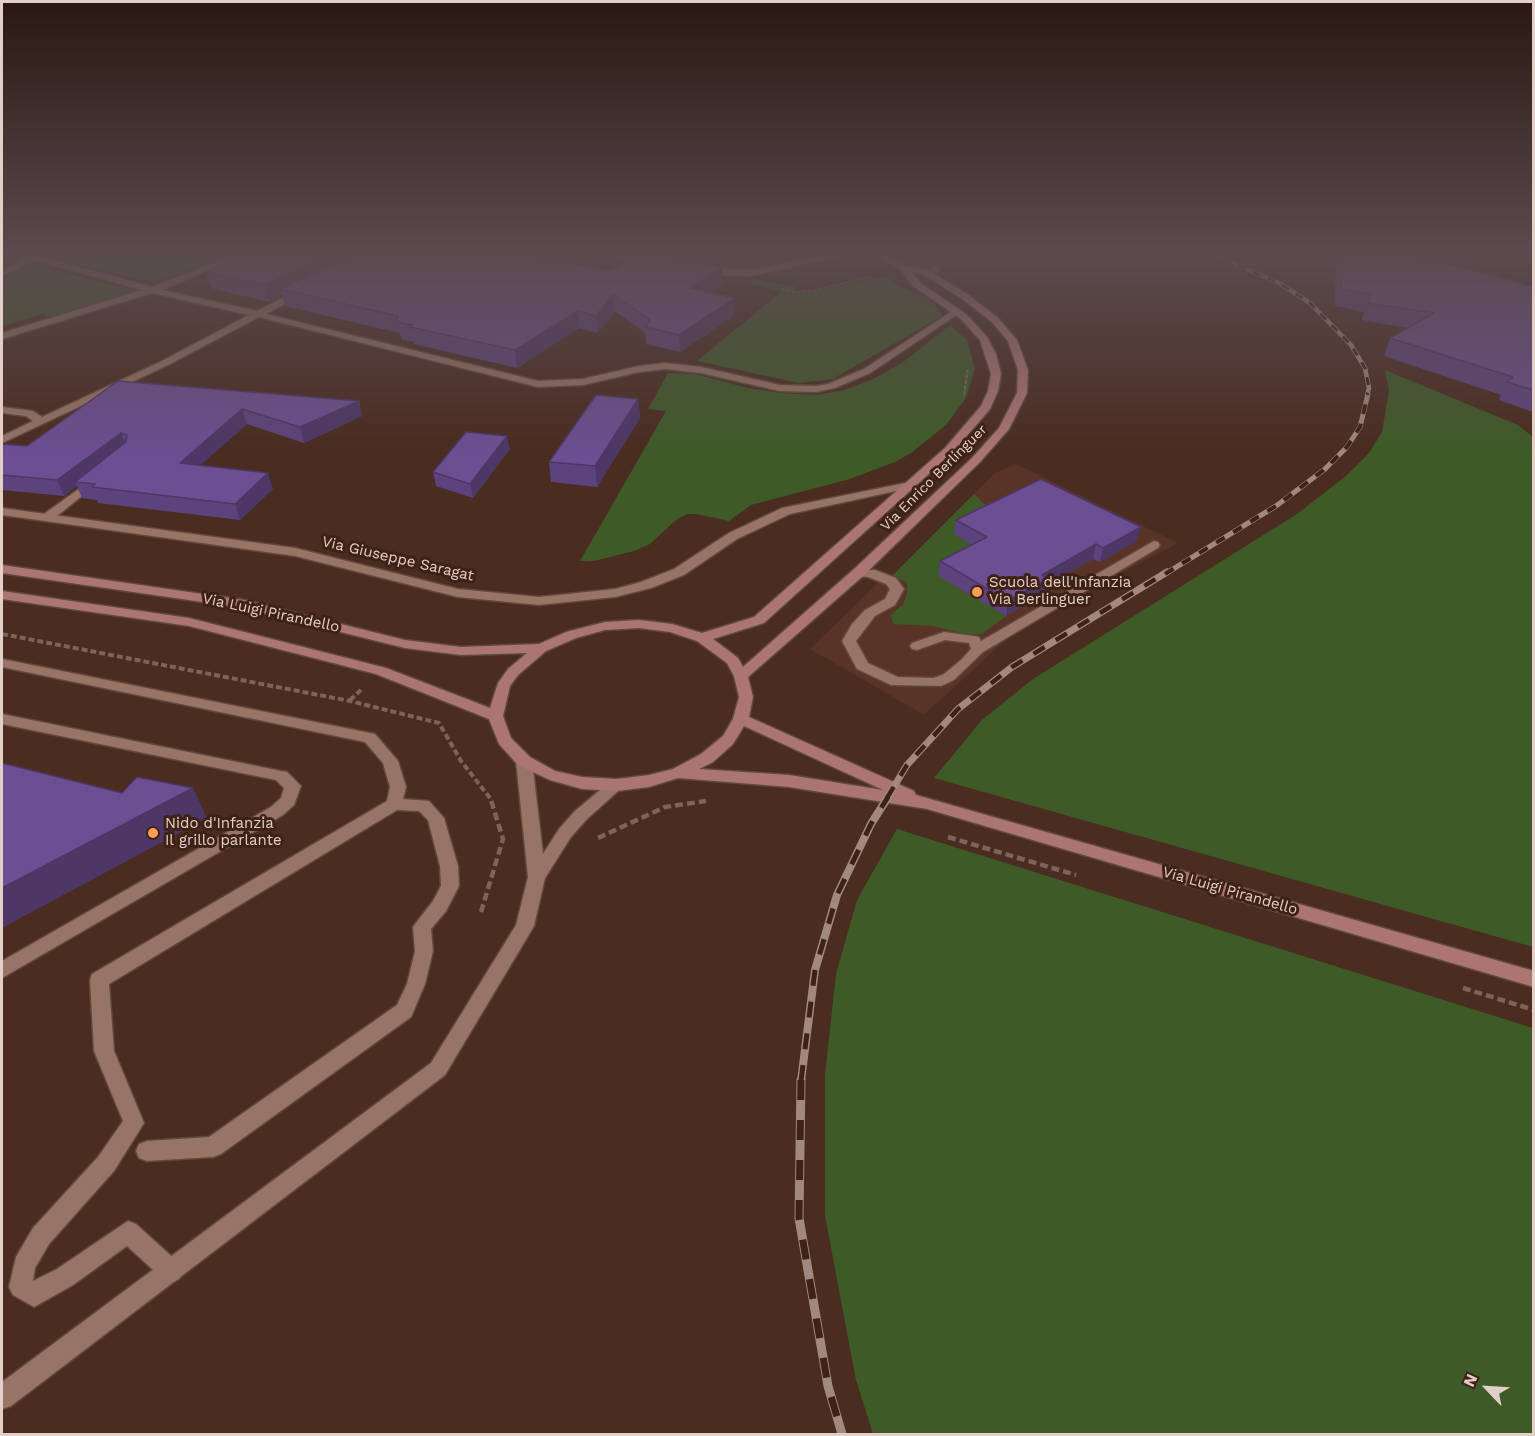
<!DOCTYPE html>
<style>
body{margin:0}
#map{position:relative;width:1535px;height:1436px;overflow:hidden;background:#4a2c20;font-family:"Work Sans",sans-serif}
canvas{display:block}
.frame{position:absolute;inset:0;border:3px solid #e3cfc7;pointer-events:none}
.north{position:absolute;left:1457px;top:1358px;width:60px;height:60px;-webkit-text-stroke:4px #3f2216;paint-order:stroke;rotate:295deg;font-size:16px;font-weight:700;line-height:24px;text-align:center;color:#e3cfc7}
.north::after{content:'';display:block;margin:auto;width:21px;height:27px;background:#e3cfc7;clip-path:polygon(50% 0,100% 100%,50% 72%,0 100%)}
</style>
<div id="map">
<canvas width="1535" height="1436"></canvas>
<div class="frame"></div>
<div class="north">N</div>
</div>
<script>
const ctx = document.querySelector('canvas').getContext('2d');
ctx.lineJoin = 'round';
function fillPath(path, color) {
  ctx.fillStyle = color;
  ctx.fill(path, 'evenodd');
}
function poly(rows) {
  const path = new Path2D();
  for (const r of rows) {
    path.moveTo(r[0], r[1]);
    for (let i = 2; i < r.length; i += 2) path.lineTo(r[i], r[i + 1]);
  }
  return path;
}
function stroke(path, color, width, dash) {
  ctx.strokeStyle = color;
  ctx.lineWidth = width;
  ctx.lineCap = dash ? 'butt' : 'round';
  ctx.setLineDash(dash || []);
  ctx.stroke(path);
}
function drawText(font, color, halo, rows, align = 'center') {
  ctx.font = font + ' "Work Sans",sans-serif';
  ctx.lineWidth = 6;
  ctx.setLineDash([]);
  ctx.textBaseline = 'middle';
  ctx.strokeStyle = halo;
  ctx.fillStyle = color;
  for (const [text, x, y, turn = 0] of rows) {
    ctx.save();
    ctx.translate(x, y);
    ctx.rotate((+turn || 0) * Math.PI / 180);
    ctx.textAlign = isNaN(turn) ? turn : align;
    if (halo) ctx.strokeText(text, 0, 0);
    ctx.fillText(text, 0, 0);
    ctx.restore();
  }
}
fillPath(poly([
 [1016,464,1178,543,1071,599,1010,636,924,715,810,649,877,584,893,575,995,473]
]), '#593325');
fillPath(poly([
 [56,253,229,253,154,283,48,257],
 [31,264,138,291,47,318,43,314,2,326,2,279],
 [886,276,900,287,927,298,937,307,942,316,833,379,799,383,697,361,781,292,740,281,753,279,795,287,793,290,805,293],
 [950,325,967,340,975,369,966,398,946,425,911,453,895,462,850,479,751,505,729,521,696,514,687,514,676,520,650,544,634,551,594,561,580,561,666,411,648,409,668,373,695,374,748,388,780,393,816,395,845,390,873,379,902,363],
 [1385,370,1518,425,1533,437,1533,947,934,778,982,720,1033,679,1297,514,1346,476,1369,453,1382,432,1389,391],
 [974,494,994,513,984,551,1006,616,982,634,965,634,933,626,894,624,890,615,903,605,907,593,907,583,893,575],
 [897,829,1533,1028,1533,1434,873,1434,856,1380,825,1216,825,1075,836,974,857,900]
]), '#3e5a27');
const lane = poly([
 [936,266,939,267,939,271,927,276,923,273,936,266],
 [94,478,100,481,98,483,52,520,44,520,44,514,94,478],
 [1154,541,1158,542,1160,545,1158,548,983,652,954,680,941,686,891,685,857,669,842,641,852,624,865,610,885,599,890,589,886,584,868,577,853,576,852,573,853,570,875,570,896,578,904,589,895,605,875,616,856,641,868,663,898,677,934,678,944,674,961,660,971,649,969,643,945,640,917,650,912,649,910,646,912,643,944,632,974,636,979,637,981,641,1154,541],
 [2,659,375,734,398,761,406,787,403,799,429,801,444,818,458,866,459,886,446,911,431,929,433,951,425,984,411,1017,221,1154,213,1157,147,1161,139,1158,136,1151,139,1144,147,1141,209,1137,397,1005,407,984,415,951,413,927,433,901,441,886,440,866,428,820,419,811,397,810,109,984,114,1051,144,1123,114,1171,49,1244,35,1268,33,1281,57,1269,128,1221,136,1224,179,1263,183,1271,179,1279,171,1283,163,1279,127,1246,73,1285,34,1307,13,1295,9,1287,16,1257,33,1228,98,1157,123,1121,94,1051,90,980,92,974,387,801,390,787,383,763,365,742,2,667,2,659]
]);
const street = poly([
 [16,253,42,253,42,257,152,287,239,253,249,253,162,290,257,311,300,289,304,292,303,294,266,314,538,381,583,379,639,366,666,363,701,367,780,385,816,386,828,384,864,369,954,310,961,312,870,373,835,388,816,392,780,391,701,373,666,369,639,372,583,385,538,387,259,317,168,365,2,443,2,436,33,421,26,416,2,413,2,407,33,411,42,417,162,361,249,315,152,293,2,339,2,333,142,290,35,260,2,276,2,271,27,258,16,253],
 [910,482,914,483,914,487,790,514,737,539,684,575,651,588,615,597,539,605,458,597,295,556,2,515,2,508,295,548,458,589,539,597,615,589,641,582,674,569,729,533,782,508,910,482],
 [2,714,281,771,287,772,301,786,294,805,283,815,2,978,2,961,271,807,281,798,284,788,276,780,2,724,2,714],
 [524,756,530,757,532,761,543,854,559,829,575,811,611,781,617,779,623,781,625,785,587,819,571,837,545,878,534,926,445,1075,11,1406,2,1409,2,1382,431,1063,516,925,528,877,516,761,518,757,524,756]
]);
const secondary = poly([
 [601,253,617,253,654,261,650,263,601,253],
 [840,253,855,253,750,276,703,274,699,271,703,268,750,270,840,253],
 [872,253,882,253,906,265,930,271,967,294,998,318,1017,340,1028,370,1027,393,1009,429,980,462,863,576,748,677,753,697,749,717,914,791,916,795,1534,971,1534,987,927,809,789,787,678,778,649,787,617,791,582,789,550,780,518,765,499,744,489,719,376,674,189,626,2,599,2,591,189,618,386,668,490,708,498,683,508,669,527,653,461,655,405,648,244,608,2,573,2,565,244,600,405,640,461,647,539,644,566,632,605,622,639,620,672,624,702,633,754,617,945,448,981,406,988,391,991,374,980,340,961,319,913,286,900,269,872,253],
 [911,271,924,275,961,298,992,322,1008,341,1018,370,1017,393,999,428,972,458,853,570,743,667,738,658,713,639,764,623,953,452,990,409,998,391,1001,374,996,354,987,337,967,315,919,282,911,271],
 [639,628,670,632,697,641,727,663,734,676,739,697,733,719,723,736,701,754,673,769,649,775,617,779,582,777,555,771,530,757,511,738,503,716,510,686,518,675,546,651,576,638,605,630,639,628],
 [744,726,883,790,789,775,699,769,713,762,733,744,744,726]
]);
stroke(lane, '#61483d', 3);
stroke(street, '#61483d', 3);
stroke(secondary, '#61483d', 3);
stroke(poly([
 [781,289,793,292,812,291,873,276],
 [964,395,968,368]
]), '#7e6358', 2, [4, 1.5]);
stroke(poly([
 [2,634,350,701,439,723,461,761,490,798],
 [350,700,362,689]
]), '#7e6358', 4, [6, 3]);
stroke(poly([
 [948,837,1076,875],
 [598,838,665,807,706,801],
 [481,912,503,839,490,797],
 [1463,988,1534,1010]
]), '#7e6358', 4.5, [8, 4]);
fillPath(lane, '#977466');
fillPath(street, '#977466');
fillPath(secondary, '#ab7574');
const railFar4 = poly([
 [1209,253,1279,283,1310,303,1351,345,1365,368,1369,388,1367,395]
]);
const railFar3 = poly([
 [1165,574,1276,506,1325,469,1347,447,1360,427,1368,394]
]);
const railFar2 = poly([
 [887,798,907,765,958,709,1012,667,1167,572]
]);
const railFar1 = poly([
 [801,1081,815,970,837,895,871,824,888,797]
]);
const rail = poly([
 [801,1080,799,1218,828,1386,842,1434]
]);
stroke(railFar4, '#a1897f', 4.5);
stroke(railFar3, '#a1897f', 5);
stroke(railFar2, '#a1897f', 7);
stroke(railFar1, '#a1897f', 8);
stroke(rail, '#a1897f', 9);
stroke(railFar4, '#3f2216', 3, [8]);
stroke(railFar3, '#3f2216', 4, [10]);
stroke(railFar2, '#3f2216', 4.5, [13]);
stroke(railFar1, '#3f2216', 5, [16]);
stroke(rail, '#3f2216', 7, [20]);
fillPath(poly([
 [1336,253,1406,253,1406,255,1533,287,1533,412,1499,400,1501,395,1384,356,1390,338,1408,328,1362,320,1364,312,1335,306],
 [610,271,723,284,710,292,735,315,680,352,646,344,645,333,615,311,598,333,579,328,517,368,414,344,414,342,401,339,400,333,285,306,282,295,269,302,211,288,206,272],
 [118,381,359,401,362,416,304,443,247,424,200,465,273,489,240,520,98,503,97,500,82,498,77,486,64,496,2,490,2,444,27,446],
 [638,399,640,418,597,487,551,482,549,462],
 [510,449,473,498,436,486,433,472],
 [956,520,1137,541,1100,562,1093,559,1047,585,1046,593,1006,616,938,576,940,561,973,545,954,534]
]), '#5d437e');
fillPath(poly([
 [335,253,377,253,280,289,282,295,269,302,264,285,297,269],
 [722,267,723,284,691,305,690,288],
 [613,294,615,311,598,333,596,316],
 [735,298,735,315,680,352,679,335],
 [578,311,579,328,517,368,515,350],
 [638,399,640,418,597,487,595,466],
 [359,401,362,416,304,443,300,427],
 [242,409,247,424,185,479,180,463],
 [121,433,128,449,75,482,77,486,64,496,57,480],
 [507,436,510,449,473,498,470,484],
 [268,473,273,489,240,520,235,504],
 [1141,527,1137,541,1100,562,1103,548],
 [1096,544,1093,559,1047,585,1046,593,1006,616,1008,601,1042,575],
 [193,788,207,818,2,928,2,888]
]), '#4c3766');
const building = poly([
 [251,253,335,253,297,269,264,285,206,272,251,253],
 [360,253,516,253,610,271,640,253,644,253,722,267,690,288,735,298,679,335,645,327,650,320,613,294,596,316,578,311,515,350,410,327,412,325,397,322,398,316,280,289,360,253],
 [1341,253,1406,253,1403,254,1495,276,1533,287,1533,390,1507,382,1513,377,1390,338,1434,313,1368,303,1370,294,1341,289,1341,253],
 [118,381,359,401,300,427,242,409,180,463,268,473,235,504,92,487,95,484,75,482,126,442,127,435,121,433,57,480,2,475,2,444,27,446,118,381],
 [596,395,638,399,595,466,549,462,596,395],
 [466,432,507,436,470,484,433,472,466,432],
 [1041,479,1141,527,1103,548,1096,544,1042,575,1048,579,1008,601,940,561,987,537,956,520,1041,479],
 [2,763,122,793,137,777,193,788,2,888,2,763]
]);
fillPath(building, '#6c4e92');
stroke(building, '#4c3766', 1.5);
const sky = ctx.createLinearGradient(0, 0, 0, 454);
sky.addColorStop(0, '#291812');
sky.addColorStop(0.56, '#5a4b4e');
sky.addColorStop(1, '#5a4b4e00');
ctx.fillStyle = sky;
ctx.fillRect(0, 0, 1535, 454);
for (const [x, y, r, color] of [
 [977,592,6,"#fe9c58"],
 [153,833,6,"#fe9c58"]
]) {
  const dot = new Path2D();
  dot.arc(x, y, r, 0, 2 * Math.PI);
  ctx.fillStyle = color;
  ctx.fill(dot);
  stroke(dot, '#3f2216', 2);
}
drawText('14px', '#e3cfc7', '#3f2216', [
 ["Via Enrico Berlinguer",934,478,-45]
]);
drawText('15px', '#e3cfc7', '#3f2216', [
 ["Via Giuseppe Saragat",398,559,13],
 ["Via Luigi Pirandello",271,613,12],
 ["Via Luigi Pirandello",1230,891,16]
]);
drawText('15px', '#e3cfc7', '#3f2216', [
 ["Scuola dell'Infanzia",989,583],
 ["Via Berlinguer",989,600],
 ["Nido d'Infanzia",165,824],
 ["Il grillo parlante",165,841]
], 'left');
</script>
